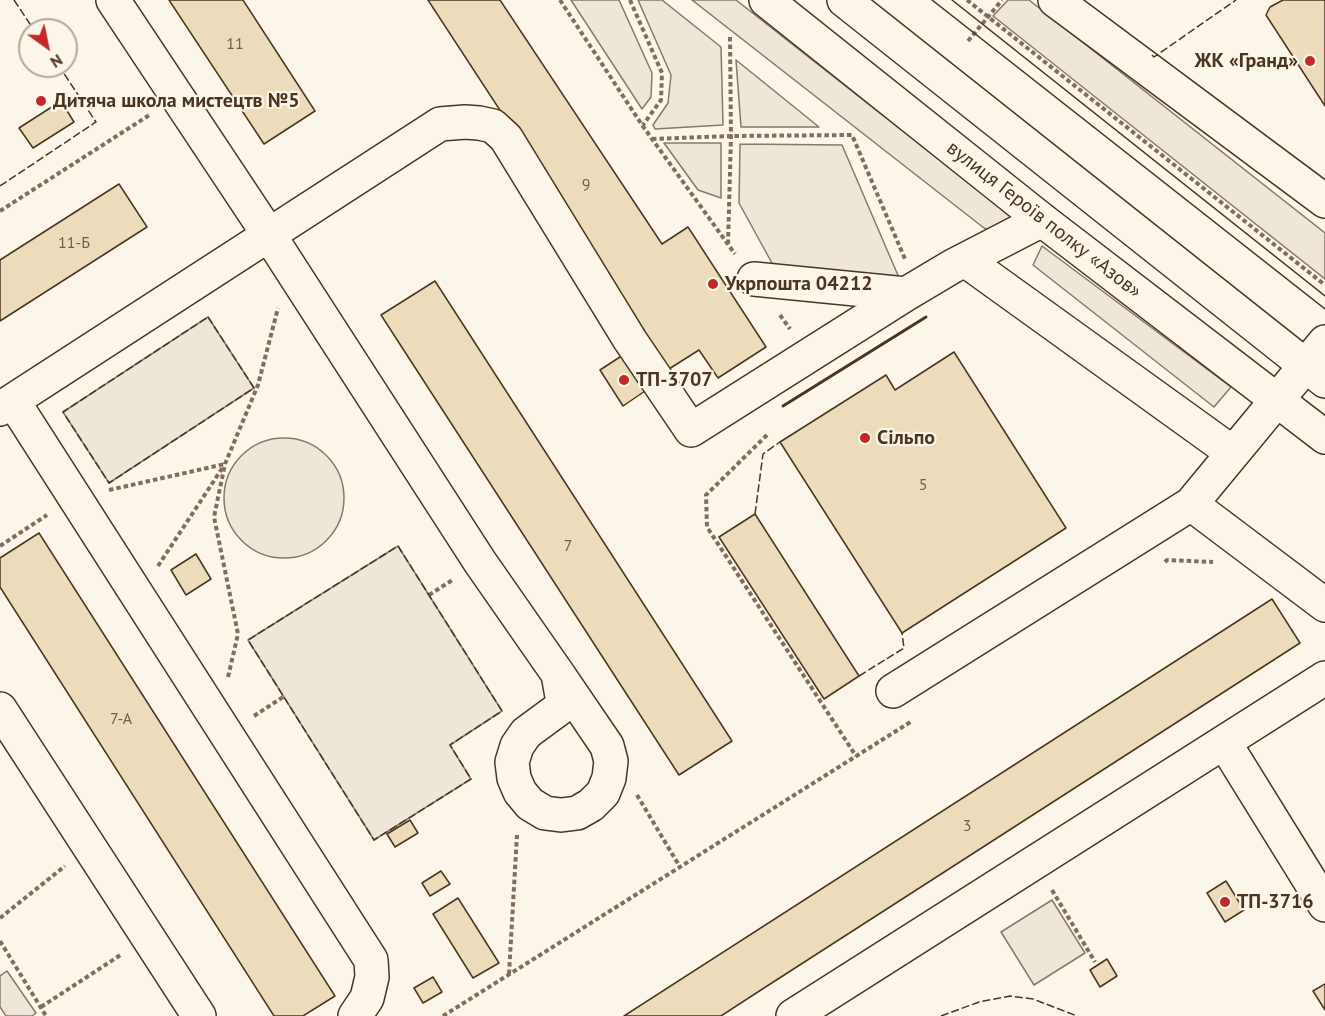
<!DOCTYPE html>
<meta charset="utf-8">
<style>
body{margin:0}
#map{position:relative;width:1325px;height:1016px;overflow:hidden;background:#fbf6e9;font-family:"PT Sans",sans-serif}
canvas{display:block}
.north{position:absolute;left:18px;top:18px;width:60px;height:60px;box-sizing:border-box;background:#fbf6e9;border:2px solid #b4a999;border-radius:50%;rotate:147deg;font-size:16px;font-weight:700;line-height:24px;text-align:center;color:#4a3520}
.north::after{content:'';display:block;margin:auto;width:21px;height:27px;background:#c62828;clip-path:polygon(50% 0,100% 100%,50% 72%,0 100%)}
</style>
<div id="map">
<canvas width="1325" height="1016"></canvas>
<div class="north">N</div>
</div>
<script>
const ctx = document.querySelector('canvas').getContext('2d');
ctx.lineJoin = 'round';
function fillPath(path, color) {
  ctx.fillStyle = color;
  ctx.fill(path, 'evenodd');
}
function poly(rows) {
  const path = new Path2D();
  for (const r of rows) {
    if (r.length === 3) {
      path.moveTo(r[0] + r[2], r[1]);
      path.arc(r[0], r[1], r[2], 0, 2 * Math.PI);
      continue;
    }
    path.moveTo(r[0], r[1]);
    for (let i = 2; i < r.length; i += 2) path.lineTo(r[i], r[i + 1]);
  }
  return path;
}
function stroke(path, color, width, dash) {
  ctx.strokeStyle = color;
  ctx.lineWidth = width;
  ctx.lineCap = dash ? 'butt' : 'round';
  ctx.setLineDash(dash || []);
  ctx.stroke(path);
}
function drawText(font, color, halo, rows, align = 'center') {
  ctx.font = font + ' "PT Sans",sans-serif';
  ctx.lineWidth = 4.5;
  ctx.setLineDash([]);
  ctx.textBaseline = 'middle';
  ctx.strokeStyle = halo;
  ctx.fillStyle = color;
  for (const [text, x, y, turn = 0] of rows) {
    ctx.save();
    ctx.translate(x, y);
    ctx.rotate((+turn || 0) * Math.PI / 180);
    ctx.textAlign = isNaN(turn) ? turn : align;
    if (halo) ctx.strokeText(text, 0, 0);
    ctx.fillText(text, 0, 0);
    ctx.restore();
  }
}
const green = poly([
 [571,0,619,0,652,73,651,97,642,109,571,0],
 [638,0,662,0,721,47,723,125,655,129,653,125,668,103,671,75,638,0],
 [692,0,736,0,1012,217,996,233,984,228,692,0],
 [1008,0,1029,0,1325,233,1325,279,993,16,1008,0],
 [736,60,819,127,741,127,736,60],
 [664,143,721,143,721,198,698,190,664,143],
 [740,144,842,145,900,280,773,265,739,203,740,144],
 [1042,246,1231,387,1214,407,1033,265,1042,246],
 [208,317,254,388,109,483,63,412,208,317],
 [284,498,60],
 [398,546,502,711,450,745,471,779,374,840,248,640,398,546],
 [1052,900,1085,953,1034,985,1001,932,1052,900],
 [7,971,36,1013,32,1016,6,1016,0,1007,0,976,7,971]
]);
fillPath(green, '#ede6d9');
stroke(green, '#887966', 1.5);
const building = poly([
 [169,0,243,0,315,111,264,144,169,0],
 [428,0,500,0,662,244,688,227,766,347,718,378,699,350,669,369,428,0],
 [1283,0,1325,0,1325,106,1266,15,1270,7,1283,0],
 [61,101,74,122,33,148,19,128,61,101],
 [119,184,147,227,0,321,0,260,119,184],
 [435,281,732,741,679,775,381,315,435,281],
 [954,352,1066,528,902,633,780,442,886,375,895,390,954,352],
 [626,353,648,389,623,406,600,370,626,353],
 [755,514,859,676,824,699,719,537,755,514],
 [39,533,335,996,303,1016,274,1016,0,587,0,558,39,533],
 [196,554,211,579,186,595,171,570,196,554],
 [1272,599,1300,643,764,988,721,1016,624,1016,1272,599],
 [410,820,418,833,395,847,387,834,410,820],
 [441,871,450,884,430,896,422,883,441,871],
 [1226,881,1244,910,1225,922,1207,893,1226,881],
 [458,898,499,963,473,978,433,914,458,898],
 [1107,959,1117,976,1100,987,1090,970,1107,959],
 [433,977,442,992,423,1003,414,988,433,977],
 [1325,984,1325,1010,1313,991,1325,984]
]);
fillPath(building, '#ecdcbc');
stroke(building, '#4a3520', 1.5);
const minor = poly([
 [113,0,269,235,480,562,558,674,607,746,611,761,609,778,603,793,591,805,577,813,561,815,545,813,530,804,520,792,514,778,512,762,517,746,526,733,560,708,563,702,558,674],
 [1055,0,1325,201],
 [965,260,1233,453],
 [754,279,906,294],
 [13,401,371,960,372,977,367,998,355,1016],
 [0,409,440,124,465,122,479,123,493,126,506,138,630,340,691,430,906,294,953,266,1042,220],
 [1191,504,1325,605],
 [893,691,1191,504,1325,342],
 [0,709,199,1016],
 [1224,742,1325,905],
 [793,1016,1325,678]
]);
const major = poly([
 [766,0,1042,220,1325,437],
 [844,0,1325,381]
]);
stroke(minor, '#4a3520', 36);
stroke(major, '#4a3520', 36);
stroke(poly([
 [560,0,642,125,735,254],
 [630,0,662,73,661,100,643,125],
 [967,0,1325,285],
 [968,41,1002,0],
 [652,139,731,136,852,135,905,259],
 [0,211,151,114],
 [728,244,731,136,730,37],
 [780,315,790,329],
 [767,435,706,495,707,527,856,756],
 [109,490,225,464],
 [0,546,47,515],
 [1165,562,1167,560,1213,562],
 [158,566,223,467],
 [429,595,454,579],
 [228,677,238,634,214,517,225,464,258,385,278,308],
 [254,716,283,697],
 [637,795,680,867],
 [1052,890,1095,962],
 [0,918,65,866],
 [0,941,46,1016],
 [509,974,517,835],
 [41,1007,122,954],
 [443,1016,912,721]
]), '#7f6f5c', 4, [4.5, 3]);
stroke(minor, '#fbf6e9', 33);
stroke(major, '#fbf6e9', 33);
stroke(poly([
 [932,0,1325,309],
 [952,0,1325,296]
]), '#4a3520', 1.5);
stroke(poly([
 [14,0,34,30],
 [1152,55,1154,57,1236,0],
 [0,186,96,122,59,66],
 [208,317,254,388,109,483,63,412,208,317],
 [755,514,763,454,780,442],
 [398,546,502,711,450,745,471,779,374,840,248,640,398,546],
 [859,676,904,648,902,633],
 [941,1016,979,1002,1010,996,1033,999,1077,1016]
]), '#4a3520', 1.5, [8, 3]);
stroke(poly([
 [783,406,926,317]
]), '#4a3520', 3);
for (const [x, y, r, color] of [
 [1310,61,6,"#c62828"],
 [41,101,6,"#c62828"],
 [713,284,6,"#c62828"],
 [624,380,6,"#c62828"],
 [865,438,6,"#c62828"],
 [1225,902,6,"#c62828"]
]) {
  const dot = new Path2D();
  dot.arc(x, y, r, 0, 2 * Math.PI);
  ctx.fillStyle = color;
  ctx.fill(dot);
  stroke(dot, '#fbf6e9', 2);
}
drawText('16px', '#725f47', null, [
 ["11",235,44],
 ["9",586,185],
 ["11-Б",74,243],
 ["5",923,485],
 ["7",568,546],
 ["7-А",121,719],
 ["3",967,826]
]);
drawText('bold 20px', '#4a3520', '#fbf6e9', [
 ["ЖК «Гранд»",1298,61,"right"],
 ["Дитяча школа мистецтв №5",53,101],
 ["Укрпошта 04212",725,284],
 ["ТП-3707",636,380],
 ["Сільпо",877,438],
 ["ТП-3716",1237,902]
], 'left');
drawText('20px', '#4a3520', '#fbf6e9', [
 ["вулиця Героїв полку «Азов»",1044,220,38]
]);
</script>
